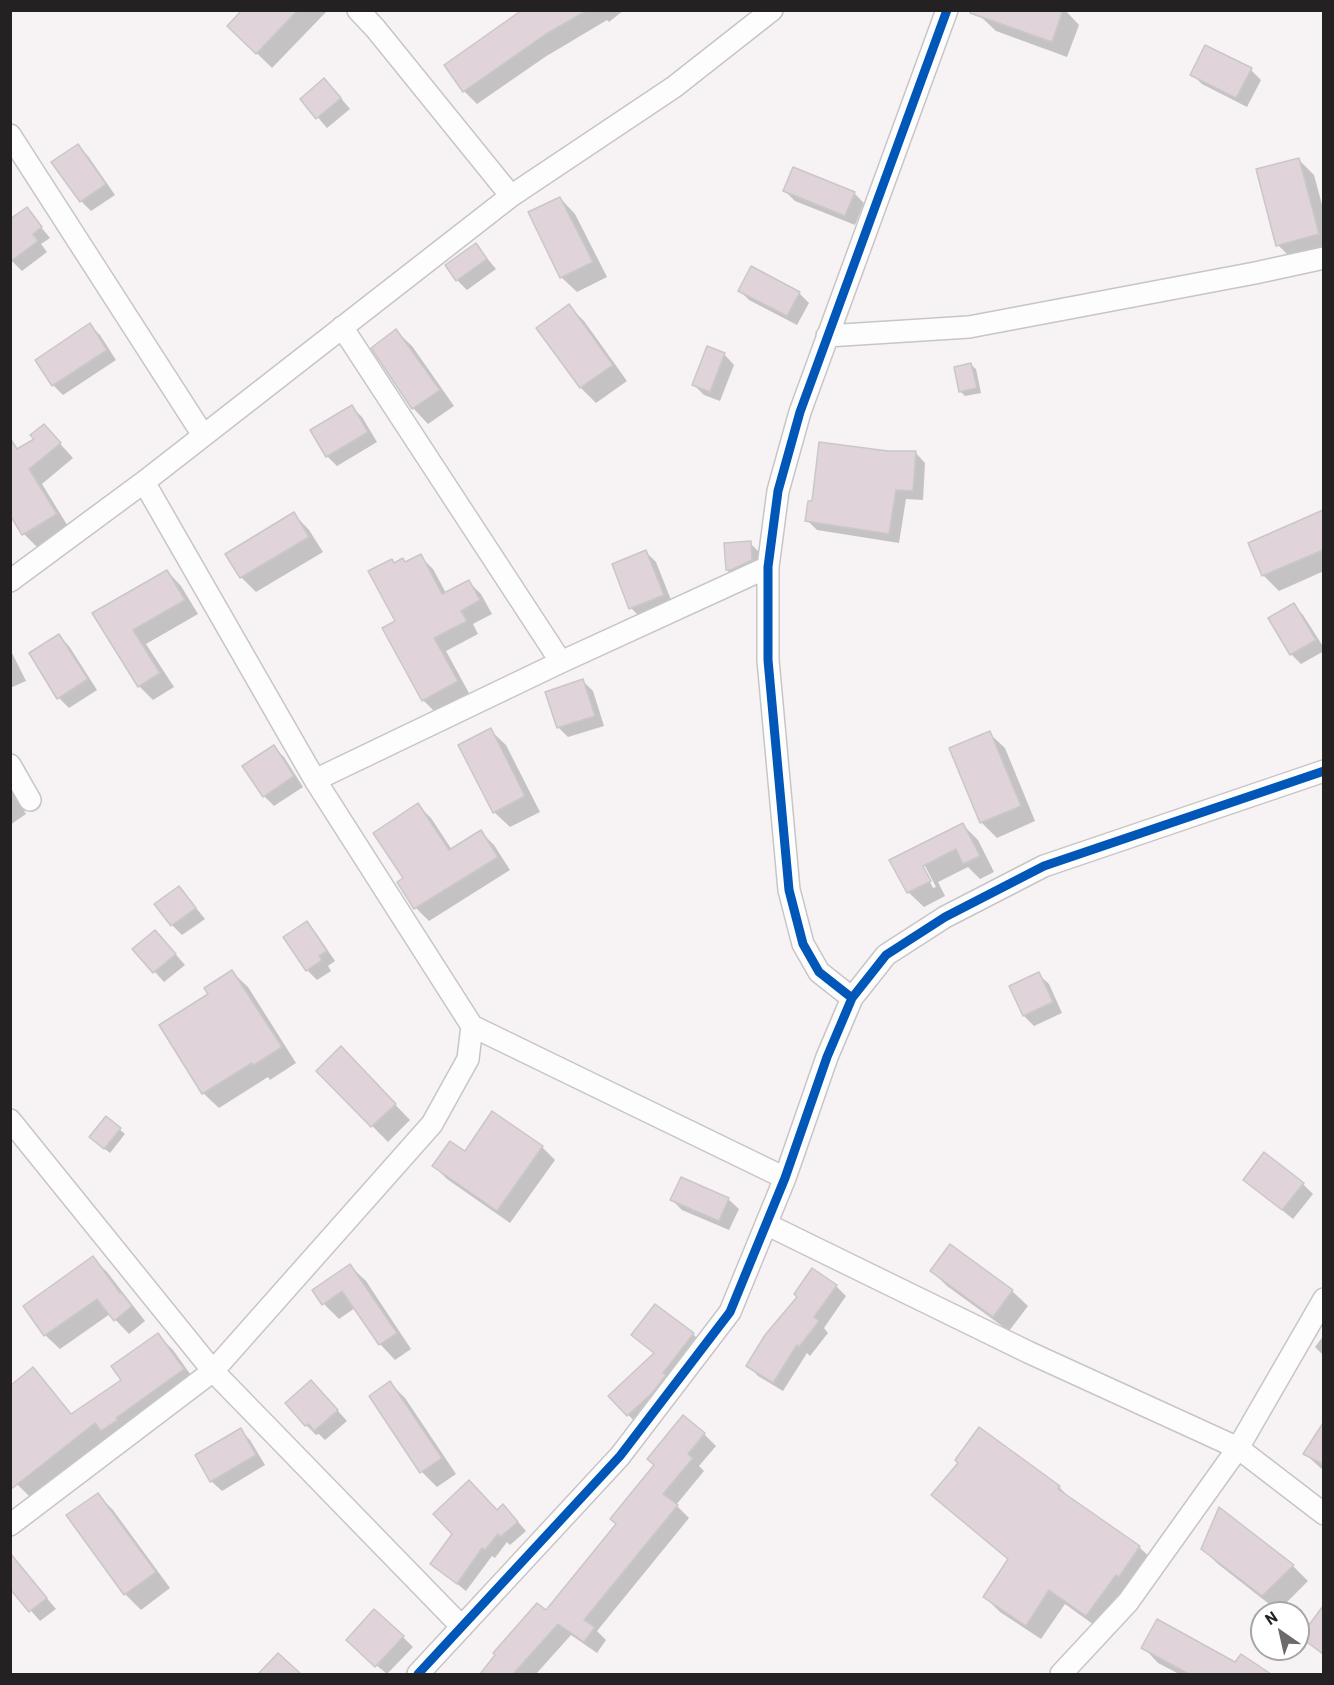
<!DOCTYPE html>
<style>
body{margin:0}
#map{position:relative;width:1334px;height:1685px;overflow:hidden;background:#f7f3f4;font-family:Barlow,sans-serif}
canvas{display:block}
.frame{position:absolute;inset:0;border:12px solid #232122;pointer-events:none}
.north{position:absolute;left:1250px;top:1601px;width:60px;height:60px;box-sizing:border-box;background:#fff;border:2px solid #a7a6a7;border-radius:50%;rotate:326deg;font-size:16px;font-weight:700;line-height:24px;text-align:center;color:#232122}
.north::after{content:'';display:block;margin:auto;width:21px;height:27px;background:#6d6a6c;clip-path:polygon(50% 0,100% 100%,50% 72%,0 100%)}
</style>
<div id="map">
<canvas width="1334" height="1685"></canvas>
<div class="frame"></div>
<div class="north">N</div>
</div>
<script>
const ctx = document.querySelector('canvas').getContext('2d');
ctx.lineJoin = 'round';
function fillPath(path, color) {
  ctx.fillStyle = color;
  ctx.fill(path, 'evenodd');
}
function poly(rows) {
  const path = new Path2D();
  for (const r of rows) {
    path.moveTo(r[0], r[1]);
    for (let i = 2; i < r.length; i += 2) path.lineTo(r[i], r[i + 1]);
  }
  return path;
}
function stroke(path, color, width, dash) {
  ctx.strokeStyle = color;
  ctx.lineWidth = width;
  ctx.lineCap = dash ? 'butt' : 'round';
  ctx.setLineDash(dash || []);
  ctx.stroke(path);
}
fillPath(poly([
 [244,10,328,10,272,68,229,26],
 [525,10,624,10,609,22,607,20,545,57,477,104,464,91],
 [982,10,1065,10,1079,25,1067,57,996,31,980,16],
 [1251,70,1261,80,1247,107,1202,84,1192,74],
 [334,90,350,109,327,128,302,99],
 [77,146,88,156,115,195,91,211,81,201],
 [1298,159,1314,175,1324,212,1324,252,1293,260,1278,245],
 [785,191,854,193,864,203,855,225,795,201],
 [560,198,575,214,607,277,577,292,561,277],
 [26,209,50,238,41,244,47,252,22,271,10,259],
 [476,245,496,269,467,290,457,280],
 [739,290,799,293,809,303,797,325,749,300],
 [569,306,584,321,627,381,596,403,581,388,538,328],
 [90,325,100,335,116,360,63,395,53,385],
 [396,331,412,346,454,406,428,424,413,408,373,348],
 [724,354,734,365,720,401,704,395,694,385],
 [971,365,976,369,981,393,965,396,961,392],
 [352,407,362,417,377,442,337,466,327,456],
 [44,426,73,458,42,484,69,528,38,548,24,534,10,512,36,440],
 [888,452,915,452,925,463,923,500,906,499,899,543,817,530,807,520,813,503],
 [1324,512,1324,571,1279,591,1263,575,1250,543],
 [294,514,309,530,323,552,256,592,241,577],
 [750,543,760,553,761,570,737,580,727,570],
 [646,552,656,562,673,605,641,618,631,608],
 [420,556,433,569,446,593,468,581,481,594,492,614,473,624,478,634,446,651,470,695,436,713,423,700,397,622,392,561,395,564,406,564],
 [167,571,181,586,198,614,146,644,174,687,153,700,139,686,94,614],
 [1293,604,1303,615,1324,648,1324,651,1301,664,1291,654,1270,618],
 [59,636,69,646,97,690,69,708,59,698],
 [10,649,26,681,10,688],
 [583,681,593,691,604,726,568,737,558,727],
 [490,730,506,745,540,812,510,827,494,812],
 [989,733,1005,748,1035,821,997,838,981,822],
 [274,747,284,757,303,787,274,806,264,796],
 [10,786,26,814,10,825],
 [418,805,431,818,452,850,481,832,494,845,510,870,429,921,416,908,405,879],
 [963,825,978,840,994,872,980,879,968,867,938,882,945,896,924,907,908,892,891,861],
 [922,866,925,866,936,887,933,888],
 [179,887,205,919,182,935,172,925],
 [306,923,316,933,335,961,328,966,331,971,317,980,307,970,285,937],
 [165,942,185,965,164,982,135,950],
 [232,972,248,987,296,1063,270,1080,268,1077,219,1108,203,1093,210,995],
 [1038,974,1049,984,1062,1013,1034,1026,1024,1016],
 [356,1064,410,1120,388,1142,318,1071],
 [106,1118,125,1134,110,1153,96,1142],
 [542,1147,555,1160,510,1223,447,1179,434,1166,466,1153],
 [1245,1180,1303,1184,1313,1194,1293,1219],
 [728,1199,739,1209,729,1230,682,1210,672,1200],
 [93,1258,107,1272,145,1321,129,1334,110,1314,60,1349,45,1335,25,1306],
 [350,1266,366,1281,411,1349,395,1360,380,1344,355,1308,339,1319,324,1304],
 [932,1271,1012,1291,1028,1306,1009,1331,947,1286],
 [836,1286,846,1296,824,1328,828,1333,810,1356,807,1353,783,1391,758,1376,748,1365,798,1297],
 [693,1334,703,1344,638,1425,610,1396,655,1354,633,1335],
 [158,1335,173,1350,198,1385,32,1499,17,1484,33,1369,72,1415,123,1380],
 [1324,1335,1324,1356,1315,1347],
 [390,1383,405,1398,456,1474,437,1487,422,1472],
 [321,1392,347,1421,325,1440,319,1434,316,1435,306,1425],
 [1324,1426,1324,1471,1305,1454],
 [979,1429,1059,1487,1072,1500,1139,1547,1154,1561,1101,1630,1065,1604,1041,1639,1000,1612,985,1597,1009,1560,948,1509,960,1463],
 [240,1430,250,1440,265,1465,222,1491,211,1481],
 [704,1434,716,1446,699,1466,704,1471,676,1505,689,1518,597,1631,606,1640,597,1653,571,1635,536,1674,482,1674,497,1655,546,1612],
 [98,1495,113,1510,170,1588,141,1610,125,1594,69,1516],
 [1219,1509,1293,1566,1308,1581,1278,1611,1218,1564,1203,1549],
 [497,1512,512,1515,526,1531,510,1545,507,1542,495,1558,492,1556,466,1591,432,1564],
 [17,1563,56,1609,40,1621,10,1587],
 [1324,1609,1324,1656,1302,1637],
 [403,1637,413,1647,387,1674,358,1650],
 [1143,1647,1236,1664,1241,1656,1268,1674,1179,1674,1158,1663],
 [278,1655,299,1674,260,1674]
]), '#0003');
const building = poly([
 [242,10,298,10,256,54,227,26,242,10],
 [522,10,588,10,546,34,463,92,444,65,522,10],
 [970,10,1063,10,1052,42,970,13,970,10],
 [1205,45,1252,68,1236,98,1190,75,1205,45],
 [324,78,341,98,316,119,300,99,324,78],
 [78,144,106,184,80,202,51,162,78,144],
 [1299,158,1319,234,1276,246,1256,169,1299,158],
 [793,167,855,192,845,216,783,191,793,167],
 [560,197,593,262,560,278,528,212,560,197],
 [27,207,42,227,33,234,38,241,10,262,10,219,27,207],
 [476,243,487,259,456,281,445,265,476,243],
 [751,266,800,292,787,316,738,291,751,266],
 [569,304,613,365,580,388,536,328,569,304],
 [90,323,107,350,52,386,35,360,90,323],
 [396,329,440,390,412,409,371,348,396,329],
 [707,346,725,353,710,392,692,385,707,346],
 [971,363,977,388,959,392,954,367,971,363],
 [352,405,368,432,326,457,310,430,352,405],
 [44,424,61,443,29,469,57,514,22,535,10,515,10,438,17,449,34,439,30,435,44,424],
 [819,442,888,451,916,451,913,491,896,490,889,534,805,521,808,501,812,501,819,442],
 [1323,510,1323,550,1262,576,1248,543,1323,510],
 [294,512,309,537,240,578,225,554,294,512],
 [751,541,752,560,731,570,726,570,724,543,751,541],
 [646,550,664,595,629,609,612,564,646,550],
 [421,554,442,594,469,580,480,600,461,611,467,621,434,638,458,681,422,701,382,628,395,621,368,571,392,559,394,563,403,558,405,562,421,554],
 [167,570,185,600,133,630,160,673,138,687,92,613,167,570],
 [1294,603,1316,640,1290,655,1268,618,1294,603],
 [59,634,88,679,57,699,29,653,59,634],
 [583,679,595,716,557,728,545,692,583,679],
 [491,728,525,796,493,813,458,745,491,728],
 [990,731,1021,806,980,823,949,748,990,731],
 [274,745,294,776,263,797,242,766,274,745],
 [418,803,449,850,481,830,498,857,414,909,397,882,403,878,373,833,418,803],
 [963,823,980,856,963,864,956,849,923,866,931,881,907,893,889,860,963,823],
 [179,886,196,908,171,926,154,904,179,886],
 [307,921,327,951,319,956,322,960,306,971,283,937,307,921],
 [155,930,176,954,153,973,132,949,155,930],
 [232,970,282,1047,254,1065,252,1063,202,1094,159,1025,208,994,204,988,232,970],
 [1039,972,1053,1002,1023,1016,1009,986,1039,972],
 [341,1046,396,1104,371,1127,316,1071,341,1046],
 [492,1111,543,1146,497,1211,432,1166,450,1141,465,1151,492,1111],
 [106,1116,121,1128,104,1149,89,1137,106,1116],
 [1264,1152,1304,1183,1282,1210,1243,1180,1264,1152],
 [681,1177,729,1198,719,1221,670,1200,681,1177],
 [950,1244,1013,1290,993,1317,930,1271,950,1244],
 [93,1256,120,1293,121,1292,132,1306,114,1321,97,1299,44,1336,23,1306,93,1256],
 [350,1264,397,1333,379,1345,342,1291,322,1305,312,1290,350,1264],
 [812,1268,837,1285,814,1317,819,1321,799,1347,797,1345,773,1383,746,1366,765,1335,797,1297,794,1294,812,1268],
 [655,1304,694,1333,663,1373,666,1375,653,1392,627,1416,608,1396,654,1353,631,1335,655,1304],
 [158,1333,184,1369,116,1418,118,1420,101,1431,95,1423,10,1490,10,1386,33,1367,71,1414,121,1380,111,1366,158,1333],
 [311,1380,338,1410,314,1431,309,1424,305,1426,285,1403,311,1380],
 [390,1381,442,1458,420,1473,369,1396,390,1381],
 [683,1415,705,1433,688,1454,693,1458,663,1494,678,1505,584,1620,595,1627,584,1642,558,1624,513,1674,480,1674,495,1655,493,1653,537,1603,546,1610,616,1524,610,1519,654,1465,647,1459,683,1415],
 [1323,1423,1323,1464,1303,1454,1323,1423],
 [979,1427,1060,1486,1058,1489,1140,1546,1119,1577,1116,1575,1086,1616,1049,1590,1026,1626,983,1597,1008,1559,931,1495,958,1463,955,1460,979,1427],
 [241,1428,256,1455,210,1482,195,1455,241,1428],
 [469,1480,497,1510,503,1504,518,1522,500,1537,498,1534,485,1550,482,1548,457,1584,430,1564,452,1534,433,1514,469,1480],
 [98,1493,156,1572,124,1595,66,1515,98,1493],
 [1219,1507,1294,1565,1262,1596,1201,1549,1219,1507],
 [10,1553,47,1598,29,1612,10,1589,10,1553],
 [1323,1606,1323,1654,1300,1637,1323,1606],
 [374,1609,404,1636,375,1667,346,1640,374,1609],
 [1157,1619,1235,1662,1241,1654,1271,1674,1189,1674,1141,1648,1157,1619],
 [278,1653,301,1674,258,1674,278,1653]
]);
fillPath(building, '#e0d3da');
stroke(building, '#c9c7c8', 1.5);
const minor = poly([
 [358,10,375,28,511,196],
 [10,135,203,435],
 [342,327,561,662],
 [827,336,969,327,1255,273,1324,258],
 [144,482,315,780,472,1026,785,1178],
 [10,581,144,482,511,196,674,87,772,10],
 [10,765,30,800],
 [315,780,561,662,768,567],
 [852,998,819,972,803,944,789,890,768,660,768,567,778,491,800,412,947,10],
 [10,1120,213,1371,462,1627],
 [766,1224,1028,1352,1238,1448,1324,1514],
 [10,1525,213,1371,432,1124,468,1059,472,1026],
 [418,1674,620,1456,730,1312,785,1178,827,1057,852,998,886,955,945,917,1044,866,1324,771],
 [1061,1674,1128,1602,1238,1448,1324,1299]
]);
stroke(minor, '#c7c5c5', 24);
stroke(minor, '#fefdfd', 21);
stroke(poly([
 [852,998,819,972,803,944,789,890,768,660,768,567,778,491,800,412,947,10],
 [418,1674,620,1456,730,1312,785,1178,827,1057,852,998,886,955,945,917,1044,866,1324,771]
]), '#0057b8', 9);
</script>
